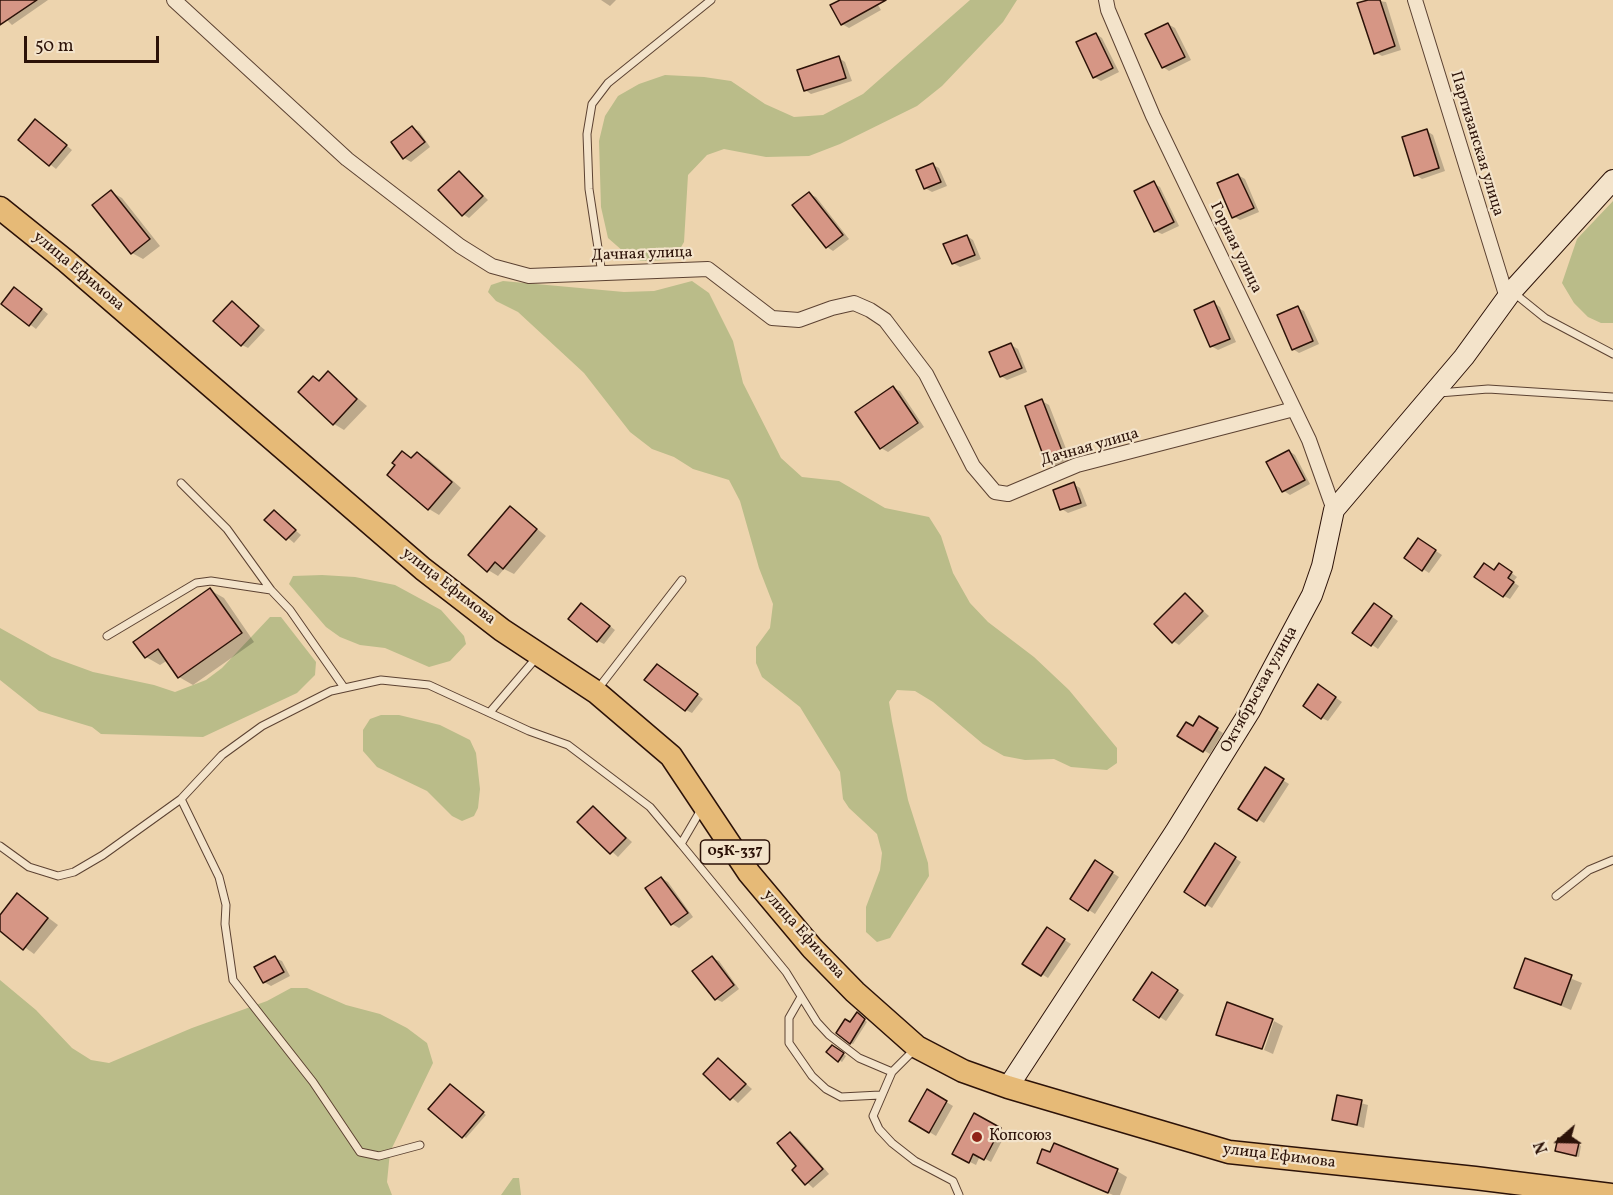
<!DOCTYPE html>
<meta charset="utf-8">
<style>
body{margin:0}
#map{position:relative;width:1613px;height:1195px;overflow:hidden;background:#edd4ae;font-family:Vollkorn,serif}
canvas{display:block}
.north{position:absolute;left:1529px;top:1111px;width:60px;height:60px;-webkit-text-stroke:4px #f3e3ca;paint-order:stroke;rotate:250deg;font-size:16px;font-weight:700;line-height:24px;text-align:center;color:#2c1208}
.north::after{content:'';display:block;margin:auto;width:21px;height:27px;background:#2c1208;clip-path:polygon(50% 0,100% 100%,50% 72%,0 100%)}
.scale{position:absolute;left:24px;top:36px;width:135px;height:27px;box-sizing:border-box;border:3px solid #2c1208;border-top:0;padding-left:8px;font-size:18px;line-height:21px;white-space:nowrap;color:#2c1208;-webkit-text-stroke:4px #f3e3ca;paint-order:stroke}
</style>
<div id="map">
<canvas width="1613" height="1195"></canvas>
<div class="north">N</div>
<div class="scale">50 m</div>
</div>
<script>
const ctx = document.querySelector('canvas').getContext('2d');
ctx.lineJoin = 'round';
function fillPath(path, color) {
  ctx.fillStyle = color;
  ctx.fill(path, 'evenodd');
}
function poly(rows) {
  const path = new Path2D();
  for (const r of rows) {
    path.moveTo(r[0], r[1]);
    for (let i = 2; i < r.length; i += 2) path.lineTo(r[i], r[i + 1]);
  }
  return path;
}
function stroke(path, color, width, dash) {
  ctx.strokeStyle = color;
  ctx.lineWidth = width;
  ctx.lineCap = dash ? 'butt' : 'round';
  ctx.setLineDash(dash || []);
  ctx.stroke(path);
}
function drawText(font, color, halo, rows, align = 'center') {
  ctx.font = font + ' Vollkorn,serif';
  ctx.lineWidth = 4.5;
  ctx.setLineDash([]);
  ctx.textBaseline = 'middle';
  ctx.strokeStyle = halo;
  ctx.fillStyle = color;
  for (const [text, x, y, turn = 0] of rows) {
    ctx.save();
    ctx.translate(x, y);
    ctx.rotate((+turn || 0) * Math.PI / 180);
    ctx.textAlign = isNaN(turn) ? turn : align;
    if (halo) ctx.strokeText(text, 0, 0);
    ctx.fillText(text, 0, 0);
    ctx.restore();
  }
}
fillPath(poly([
 [970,0,1017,0,1003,22,942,86,917,106,840,144,809,156,766,157,724,149,707,155,688,175,684,242,677,254,669,260,641,261,632,259,608,238,601,207,599,141,605,116,618,96,639,84,665,75,704,77,731,81,765,104,794,117,823,115,863,94],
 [1613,201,1613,323,1601,323,1588,317,1574,303,1562,283,1577,239],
 [503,281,624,292,654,291,692,281,709,293,733,341,743,383,781,458,802,477,839,481,885,508,929,517,941,536,953,573,970,603,988,622,1034,657,1069,690,1117,748,1117,763,1107,770,1071,767,1054,759,1025,760,1004,756,983,744,933,702,915,691,897,690,889,702,892,721,908,800,928,863,929,876,890,938,877,942,866,932,866,907,880,870,882,853,877,834,849,808,843,799,840,772,800,707,762,677,756,663,756,647,770,628,773,604,759,568,740,501,729,480,693,469,674,457,652,449,630,432,584,373,518,312,496,301,488,292,491,285],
 [322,575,355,577,395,585,441,610,464,636,466,644,450,661,429,667,385,648,360,645,340,637,326,627,289,584,293,576],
 [270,617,281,617,316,662,315,675,297,693,203,737,101,734,92,727,39,711,0,680,0,628,52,657,93,672,154,685,175,692,206,680,222,668],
 [381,715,399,715,440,725,470,740,476,753,480,789,478,808,474,816,462,821,452,816,427,791,377,767,363,751,363,730,370,719],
 [0,980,36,1010,72,1048,91,1060,109,1063,192,1028,267,1001,291,988,307,988,346,1005,380,1014,407,1028,427,1043,433,1063,390,1152,387,1182,392,1195,0,1195],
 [513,1178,519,1178,521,1195,501,1195]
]), '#babc89');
fillPath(poly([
 [1,0,48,0,12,25,0,13],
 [601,0,616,0,610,6],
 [843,0,875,0,881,10,849,28,842,24],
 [1373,0,1386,2,1401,50,1382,56,1375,52],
 [1168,24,1175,28,1191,60,1169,71,1163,67],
 [1096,34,1102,38,1119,72,1101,81,1094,77],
 [839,58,845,62,852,81,811,94,805,90],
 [42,125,72,150,56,169,20,140],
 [412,128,419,131,430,147,411,162,404,158],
 [1427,131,1433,135,1445,171,1422,179,1416,175],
 [933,165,939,168,947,186,932,192,925,188],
 [459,172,488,200,469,218,463,214],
 [1238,175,1245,179,1259,212,1240,220,1233,216],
 [1153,183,1160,187,1179,226,1162,234,1155,231],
 [111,192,122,198,160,246,143,259,132,253,94,205],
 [809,194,816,197,849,239,833,251,827,247],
 [967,236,973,240,981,259,960,267,953,263],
 [21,293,48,314,36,329,3,304],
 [232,303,265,330,248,348,242,345],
 [1214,303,1220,307,1236,342,1218,350,1211,346],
 [1298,308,1304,311,1319,344,1299,353,1293,349],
 [1011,345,1018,349,1027,372,1007,380,1001,376],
 [328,373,367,406,344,430,334,424,300,392,313,377,320,381],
 [893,388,900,391,924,427,888,452,881,448],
 [1042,401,1049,405,1070,459,1054,466,1048,462],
 [1289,451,1295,455,1310,484,1290,495,1284,491,1268,462],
 [403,453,412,458,417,454,428,459,461,488,439,515,429,509],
 [1073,484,1080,488,1087,506,1068,513,1062,509],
 [510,507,546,536,514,574,504,569,498,576,488,570],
 [274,512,301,535,294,543,267,520],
 [1424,543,1442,555,1429,573,1423,569],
 [1506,569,1517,577,1513,582,1519,586,1510,599,1504,596,1495,572],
 [210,590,224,598,254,642,193,685,179,677,168,660,160,665,146,657],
 [1185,595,1209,616,1179,645,1173,641],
 [1380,608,1398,621,1378,649,1354,632],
 [588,609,615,630,604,644,598,641],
 [664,669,703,699,692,713,686,710],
 [1325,690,1342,702,1328,721,1322,718],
 [1199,718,1223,733,1210,754,1179,736,1193,728],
 [1265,769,1289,784,1264,823,1240,808],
 [593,807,632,842,618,857,579,822],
 [1215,845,1241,862,1212,908,1186,892],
 [1102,866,1119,877,1095,914,1072,899],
 [661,878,668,882,693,917,679,928,672,924],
 [18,895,58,925,34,954,0,929,0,917],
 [1047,929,1071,944,1048,978,1024,963],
 [275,958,282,961,290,976,271,986,264,982],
 [712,958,719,961,739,989,722,1002,716,999],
 [1526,960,1582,983,1571,1010,1516,987],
 [1159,978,1184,995,1166,1021,1160,1017],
 [860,1016,867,1022,853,1044,851,1043,850,1024],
 [1271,1020,1261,1049,1228,1040,1217,1034],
 [1274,1021,1283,1026,1273,1054,1264,1050],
 [835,1048,846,1056,842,1062,828,1052],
 [719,1060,752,1089,738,1103,705,1074],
 [453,1087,486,1115,466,1138,430,1109],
 [928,1091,953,1106,936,1136,911,1121],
 [1338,1097,1368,1105,1364,1128,1333,1119],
 [974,1115,1006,1133,991,1162,980,1156,976,1165,954,1154],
 [790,1133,797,1137,829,1174,813,1188,794,1170,798,1166],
 [1578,1144,1581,1146,1579,1157,1557,1151],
 [1051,1154,1117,1171,1127,1177,1120,1195,1113,1195,1039,1163]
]), '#0003');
const building = poly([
 [0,0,37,0,0,25,0,0],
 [840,0,886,0,841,25,830,5,840,0],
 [1368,0,1380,0,1395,46,1374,54,1357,3,1368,0],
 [1168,23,1185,57,1162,68,1145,34,1168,23],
 [1096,33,1113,68,1093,78,1076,42,1096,33],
 [839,56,846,78,804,91,797,70,839,56],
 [35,119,67,145,49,166,18,140,35,119],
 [412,126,425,142,403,159,391,142,412,126],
 [1427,129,1439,168,1414,176,1402,137,1427,129],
 [933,163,941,182,924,189,916,170,933,163],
 [459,171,483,196,462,216,438,190,459,171],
 [1238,174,1254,208,1232,218,1217,183,1238,174],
 [1154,181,1174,222,1154,232,1134,191,1154,181],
 [111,190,150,239,131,254,92,205,111,190],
 [809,192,843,235,826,248,792,205,809,192],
 [967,235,975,255,952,264,943,244,967,235],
 [14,287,42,309,29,326,1,304,14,287],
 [232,301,259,326,241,346,213,321,232,301],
 [1214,301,1230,339,1210,347,1194,310,1214,301],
 [1298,306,1313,341,1292,350,1277,315,1298,306],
 [1011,343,1022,368,1000,377,989,352,1011,343],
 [328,371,357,399,333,425,298,392,313,376,319,381,328,371],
 [893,386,918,423,880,449,855,412,893,386],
 [1042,399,1064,456,1046,463,1025,406,1042,399],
 [1289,450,1305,480,1282,492,1266,462,1289,450],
 [402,451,411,458,417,452,452,482,428,510,387,475,395,465,392,463,402,451],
 [1074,482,1081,503,1060,510,1053,490,1074,482],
 [510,506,537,529,503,569,495,562,487,572,468,555,510,506],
 [274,510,296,530,286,540,264,520,274,510],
 [1418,538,1436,550,1422,571,1404,558,1418,538],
 [1484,563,1494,570,1499,563,1512,572,1508,578,1514,582,1503,597,1474,577,1484,563],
 [210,588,242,633,178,678,158,649,145,658,133,642,210,588],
 [1185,593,1203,611,1172,643,1154,624,1185,593],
 [581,603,610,626,597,642,568,619,581,603],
 [1374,603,1392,616,1371,646,1352,633,1374,603],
 [657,664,698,694,685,711,644,680,657,664],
 [1318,684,1336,697,1321,719,1303,706,1318,684],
 [1199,716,1218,728,1203,752,1177,736,1186,722,1193,726,1199,716],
 [1265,767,1284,779,1257,821,1238,809,1265,767],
 [593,806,626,838,610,854,577,822,593,806],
 [1215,843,1236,857,1205,906,1184,892,1215,843],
 [1095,860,1113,872,1088,911,1070,899,1095,860],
 [661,877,688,913,671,925,645,888,661,877],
 [17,893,48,918,23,950,0,931,0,915,17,893],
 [1047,927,1065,939,1041,976,1022,964,1047,927],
 [275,956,284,972,263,983,254,967,275,956],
 [712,956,734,985,715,1000,692,971,712,956],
 [1525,958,1572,975,1561,1005,1514,988,1525,958],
 [1152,972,1178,990,1159,1018,1133,1000,1152,972],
 [1227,1002,1273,1019,1262,1049,1216,1035,1227,1002],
 [857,1012,865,1019,850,1044,836,1033,845,1019,850,1022,857,1012],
 [832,1045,844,1053,838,1062,826,1052,832,1045],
 [718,1058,746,1084,730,1100,703,1074,718,1058],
 [450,1084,484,1112,462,1138,428,1109,450,1084],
 [927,1089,947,1101,929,1133,909,1121,927,1089],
 [1337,1095,1362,1100,1357,1125,1332,1120,1337,1095],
 [974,1113,1001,1128,984,1160,973,1154,969,1163,952,1154,974,1113],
 [790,1132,823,1169,805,1185,792,1170,796,1166,777,1143,790,1132],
 [1558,1138,1579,1143,1576,1156,1555,1151,1558,1138],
 [1054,1143,1118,1169,1108,1193,1037,1163,1042,1149,1050,1152,1054,1143]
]);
fillPath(building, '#d69685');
stroke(building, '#2c1208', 1.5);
const lane = poly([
 [602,274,589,189,587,134,592,104,608,83,711,0],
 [1514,293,1545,318,1613,354],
 [1439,393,1488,389,1613,397],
 [181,483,227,529,271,590],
 [107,636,196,583,211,581,271,590,290,610,343,686],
 [597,690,682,580],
 [490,712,537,657],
 [181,799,219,877,226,905,225,924,233,980,313,1082,360,1152,379,1156,420,1145],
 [702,808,681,844,786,972,817,1022,829,1035,859,1058,892,1072],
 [0,846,29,867,58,876,74,872,103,855,181,799,222,755,262,726,331,691,381,680,429,685,529,731,568,745,650,807,681,844],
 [1556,896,1589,870,1613,860],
 [801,997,789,1018,789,1043,812,1076,826,1089,841,1097,880,1095],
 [915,1049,892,1072,873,1116,879,1129,892,1143,915,1161,953,1181,959,1195]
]);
const street = poly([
 [174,0,347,159,460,246,492,266,529,276,708,269,772,318,799,320,832,308,854,303,870,310,885,320,926,374,973,466,995,492,1008,494,1077,465,1294,409],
 [1106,0,1108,10,1153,116,1309,440,1334,510],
 [1415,0,1507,298]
]);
const secondary = poly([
 [1008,1087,1175,832,1250,711,1312,595,1322,566,1334,510,1464,357,1512,291,1613,180]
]);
const primary = poly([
 [0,208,66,261,423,569,502,630,596,692,671,756,749,873,812,948,855,992,917,1047,963,1071,1008,1087,1229,1152,1475,1178,1611,1195]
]);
stroke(lane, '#5c4232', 9);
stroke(street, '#5c4232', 16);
stroke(secondary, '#2c1208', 22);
stroke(primary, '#2c1208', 25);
stroke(lane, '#f3e3ca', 7);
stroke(street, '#f3e3ca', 14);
stroke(secondary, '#f3e3ca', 20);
stroke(primary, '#e6ba77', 22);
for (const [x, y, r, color] of [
 [977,1137,6,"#8f2418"]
]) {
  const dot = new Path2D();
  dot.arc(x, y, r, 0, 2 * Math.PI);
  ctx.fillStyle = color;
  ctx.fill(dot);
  stroke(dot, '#f3e3ca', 2);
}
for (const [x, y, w] of [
 [735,852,69]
]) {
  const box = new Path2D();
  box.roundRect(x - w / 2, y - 12, w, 24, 4.5);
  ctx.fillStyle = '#f3e3ca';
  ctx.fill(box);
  stroke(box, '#2c1208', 1.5);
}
drawText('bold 15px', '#2c1208', null, [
 ["05К-337",735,852]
]);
drawText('16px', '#2c1208', '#f3e3ca', [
 ["Партизанская улица",1476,144,73],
 ["Горная улица",1235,248,64],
 ["Дачная улица",642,255,-2],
 ["улица Ефимова",78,272,40],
 ["Дачная улица",1090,448,-16],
 ["улица Ефимова",448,587,38],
 ["Октябрьская улица",1260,690,-61],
 ["улица Ефимова",803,935,48],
 ["улица Ефимова",1279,1157,7]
]);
drawText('16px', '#2c1208', '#f3e3ca', [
 ["Копсоюз",989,1137]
], 'left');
</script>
